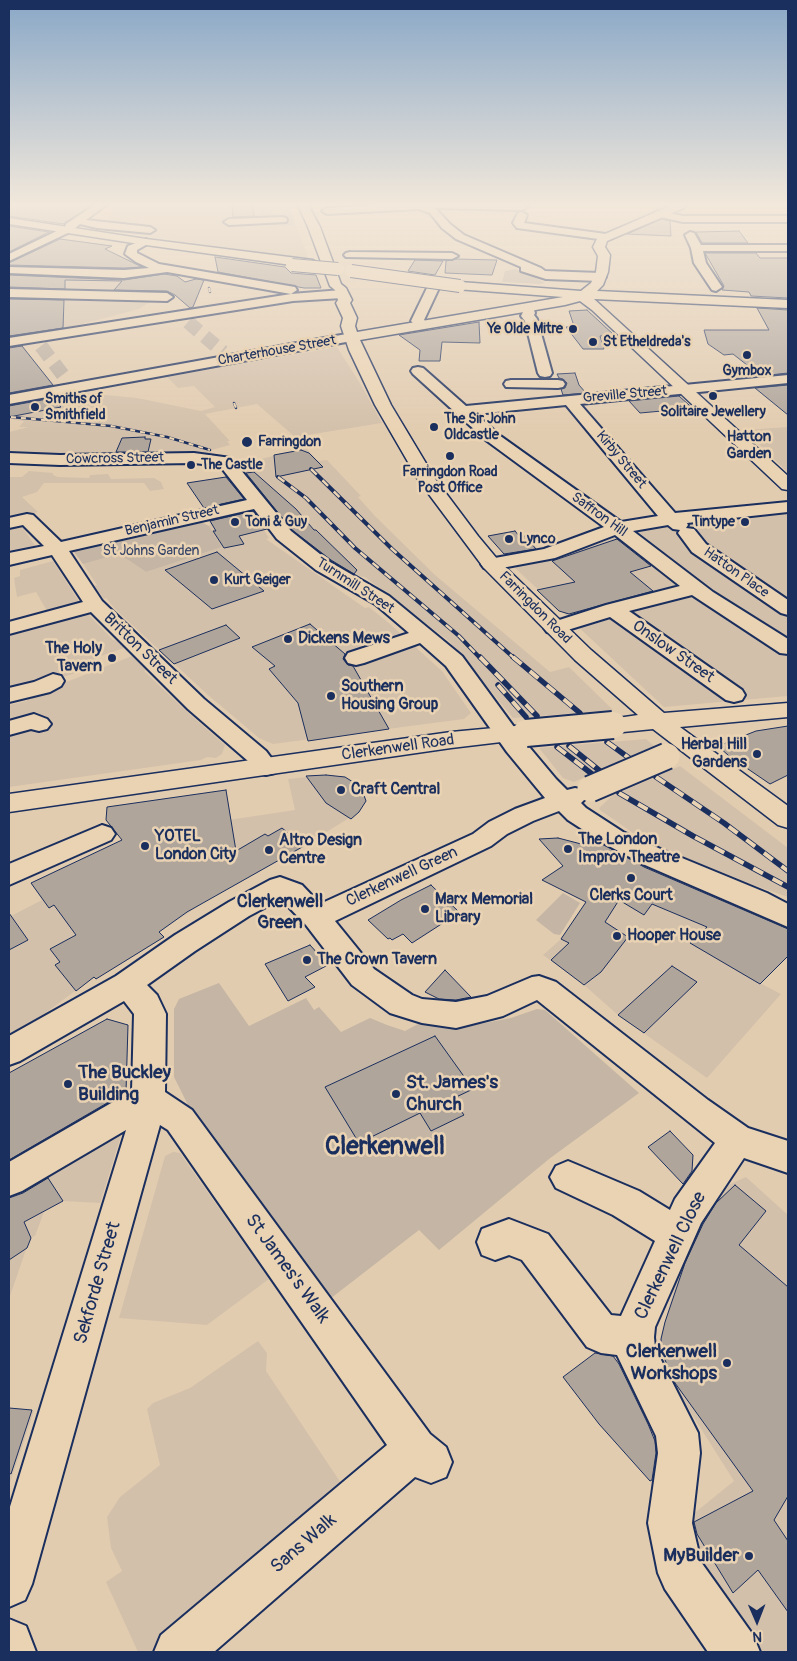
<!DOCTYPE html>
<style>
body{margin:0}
#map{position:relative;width:797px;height:1661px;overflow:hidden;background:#e2ccb0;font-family:Pangolin,sans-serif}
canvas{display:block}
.frame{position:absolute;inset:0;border:10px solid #1b2f5e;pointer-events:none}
.north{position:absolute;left:732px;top:1596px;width:50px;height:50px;-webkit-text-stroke:4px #ead3b3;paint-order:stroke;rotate:179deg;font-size:14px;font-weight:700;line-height:20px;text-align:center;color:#1b2f5e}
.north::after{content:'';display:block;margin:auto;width:18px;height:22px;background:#1b2f5e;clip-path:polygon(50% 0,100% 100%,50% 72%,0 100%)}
</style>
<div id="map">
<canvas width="797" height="1661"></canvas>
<div class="frame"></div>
<div class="north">N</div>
</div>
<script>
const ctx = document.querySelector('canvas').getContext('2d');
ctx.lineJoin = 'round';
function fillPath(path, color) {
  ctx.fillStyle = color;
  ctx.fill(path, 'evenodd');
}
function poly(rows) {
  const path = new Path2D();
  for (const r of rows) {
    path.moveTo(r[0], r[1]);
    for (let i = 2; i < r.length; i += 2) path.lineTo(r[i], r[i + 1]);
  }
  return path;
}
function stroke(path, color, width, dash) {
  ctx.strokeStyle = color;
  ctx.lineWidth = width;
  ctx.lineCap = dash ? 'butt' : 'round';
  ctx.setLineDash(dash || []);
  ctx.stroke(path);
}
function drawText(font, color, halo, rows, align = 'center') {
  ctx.font = font + ' Pangolin,sans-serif';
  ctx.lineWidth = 5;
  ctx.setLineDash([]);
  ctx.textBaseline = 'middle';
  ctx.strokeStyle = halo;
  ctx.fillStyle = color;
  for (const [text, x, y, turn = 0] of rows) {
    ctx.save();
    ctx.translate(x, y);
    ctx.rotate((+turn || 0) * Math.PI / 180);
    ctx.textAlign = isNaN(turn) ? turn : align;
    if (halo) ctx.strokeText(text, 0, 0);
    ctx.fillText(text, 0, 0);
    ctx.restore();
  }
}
fillPath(poly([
 [110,203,189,203,188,207,224,207,225,205,235,205,238,203,287,203,309,259,101,230,98,229,109,219],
 [9,271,136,276,175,274,179,277,173,286,162,294,9,291],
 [9,295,68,296,155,299,139,309,128,312,51,332,9,338],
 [337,347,361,385,382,423,295,437,257,404,205,414,230,441,227,441,230,445,208,451,218,455,48,456,9,453,9,432,28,427,19,427,24,421,14,420,11,416,60,407,54,398,85,393,137,398,201,411,215,407,194,386,178,388,167,377],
 [788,427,788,473,745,430],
 [306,448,318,461,327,460,361,496,358,497,375,516,435,575,550,672,569,667,613,710,513,718,449,641,365,577,358,576,321,557,295,535,240,464],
 [29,471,53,473,53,475,58,477,89,478,90,475,108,474,111,479,154,478,161,482,164,489,150,491,144,483,44,483,37,492,22,497,38,512,9,520,9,477,22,477],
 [250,508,269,538,266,539,365,608,369,607,390,624,442,671,471,713,464,719,273,744,259,738,208,695,115,609,106,598,104,599,94,586,97,585,83,564,119,554,146,572,222,547,209,526,211,522,206,515],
 [788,508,788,696,664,707,515,568,615,533,678,520],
 [20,524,36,547,9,554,9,526],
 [53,561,80,603,47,611,36,592,17,597,14,578,20,576,20,570],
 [87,613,113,640,118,641,124,648,95,658,99,663,76,673,9,693,9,632],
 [132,656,146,670,144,671,185,710,225,745,222,754,216,758,207,757,201,760,9,787,9,705,27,701,26,697,55,690,59,685],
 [646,739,654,746,574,782,563,778,539,748],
 [680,766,788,848,788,897,702,867,636,835,600,810,599,808,612,796],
 [326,775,345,777,361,787,365,797,364,803,359,812,289,855,205,902,159,932,164,937,96,979,94,977,40,1017,9,1034,9,917,42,900,31,883,69,865,215,822,295,810,288,779],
 [592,838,736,900,788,928,788,956,760,983,781,994,707,1078,618,1015,584,985,543,955,561,939,586,902,543,879,564,865],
 [112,1130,121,1136,100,1203,63,1201,44,1212,35,1236,30,1238,9,1299,9,1191],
 [173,1152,180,1153,269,1279,207,1325,119,1318,165,1156],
 [746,1177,788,1215,788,1652,763,1652,751,1643,681,1524,734,1481,655,1356,689,1236,724,1187],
 [258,1341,267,1353,266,1371,343,1486,154,1652,138,1652,106,1582,122,1571,111,1548,107,1517,120,1497,160,1465,147,1409,153,1403,190,1388],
 [9,1408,34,1411,9,1486]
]), '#d3c0aa');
fillPath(poly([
 [515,269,534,277,545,283,540,284,502,282,505,271],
 [201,522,209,526,222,547,146,572,119,554,83,564,74,552,75,549],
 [563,893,580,903,560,935,554,934,536,920],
 [219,983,249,1026,306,998,314,1010,319,1007,341,1032,370,1018,387,1025,405,1031,418,1024,454,1026,480,1024,511,1018,537,1009,545,1010,639,1093,549,1159,439,1250,419,1230,326,1302,203,1135,174,1077,174,1009,179,999]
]), '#c4b5a4');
const building = poly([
 [9,203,95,203,63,224,9,216,9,203],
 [232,205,252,205,254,216,233,217,232,205],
 [662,219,670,221,671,236,627,234,662,219],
 [9,226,49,232,9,252,9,226],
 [739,231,748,243,702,243,696,232,739,231],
 [60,239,112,246,105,249,142,267,124,268,9,265,9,263,60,239],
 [705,253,756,253,760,258,788,258,788,298,751,296,749,292,722,290,724,286,705,253],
 [215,257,285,267,291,273,316,275,321,288,304,288,218,272,215,257],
 [456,259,497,260,492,275,445,273,446,261,456,259],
 [415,260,443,261,435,275,408,271,415,260],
 [164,274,177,276,185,282,196,279,204,280,193,307,190,308,175,295,167,291,114,290,122,281,65,280,65,289,9,287,9,275,124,280,164,274],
 [9,299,64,300,63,328,9,336,9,299],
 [757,308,788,310,788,373,761,376,733,354,724,355,708,344,704,330,769,330,757,308],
 [587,310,614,335,600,336,604,349,583,349,566,327,574,326,569,311,587,310],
 [479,322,480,343,442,342,440,361,419,361,420,350,399,335,479,322],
 [22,346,53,385,9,393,9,348,22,346],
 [575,373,579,385,586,393,563,395,561,389,565,388,567,383,563,379,559,378,557,374,575,373],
 [788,385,788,415,755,388,788,385],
 [679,396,698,413,668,416,662,411,640,413,629,401,679,396],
 [53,398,61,407,9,417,9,406,53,398],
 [145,437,145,439,151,439,148,452,116,452,122,438,145,437],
 [301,450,309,453,323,467,276,477,274,455,301,450],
 [254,472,296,509,314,530,316,530,357,570,354,574,331,560,292,530,246,473,254,472],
 [226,477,244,499,204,508,187,483,226,477],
 [253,511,267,529,239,536,244,544,224,548,213,531,216,531,210,521,253,511],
 [515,531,520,537,525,536,536,549,504,554,488,536,515,531],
 [617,539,651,566,630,572,653,591,569,614,559,611,537,590,575,582,552,561,617,539],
 [217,552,264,591,212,609,165,570,217,552],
 [310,624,345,654,343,659,348,665,353,666,389,729,308,741,298,703,269,669,275,666,252,647,310,624],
 [226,625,240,638,174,664,159,650,226,625],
 [788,726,788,775,770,784,729,756,718,746,756,731,788,726],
 [326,775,345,777,361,787,366,801,359,812,351,819,326,803,306,776,326,775],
 [226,790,236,851,265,834,268,836,282,828,304,846,187,912,159,932,164,937,96,979,94,977,76,991,55,965,60,962,50,949,76,935,54,905,49,908,31,883,122,840,106,820,107,807,226,790],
 [558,838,585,845,592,838,644,867,788,929,788,956,760,984,690,943,707,927,652,904,644,915,619,900,605,922,628,937,601,972,584,985,551,960,569,943,561,939,586,902,542,880,563,866,539,839,558,838],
 [431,885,458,911,440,921,443,923,412,943,403,934,392,940,390,938,388,939,368,920,401,900,431,885],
 [9,913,28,940,9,950,9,913],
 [310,945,328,965,305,977,315,987,288,1001,265,964,310,945],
 [672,966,697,982,644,1033,618,1015,672,966],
 [445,970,471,997,456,1000,439,999,425,992,445,970],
 [107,1019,128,1025,126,1092,9,1160,9,1073,107,1019],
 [435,1036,473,1089,452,1099,464,1115,431,1131,420,1113,359,1143,325,1087,435,1036],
 [670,1131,693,1155,692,1171,683,1184,648,1147,670,1131],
 [48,1178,63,1201,24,1222,31,1238,27,1248,9,1260,9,1198,23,1193,48,1178],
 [735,1185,766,1211,739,1245,788,1287,788,1496,774,1520,788,1541,788,1612,758,1570,733,1593,697,1534,694,1522,753,1491,675,1383,662,1353,661,1339,665,1322,685,1263,703,1224,716,1203,735,1185],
 [595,1353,613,1356,619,1364,648,1424,655,1441,656,1453,652,1480,650,1481,599,1424,563,1377,595,1353],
 [9,1408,32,1410,11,1474,9,1473,9,1408]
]);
fillPath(building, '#b0a59b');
stroke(building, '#1b2f5e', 1);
stroke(poly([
 [282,220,293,219]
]), '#baada0', 11, [11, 5.5]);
stroke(poly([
 [188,322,223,352],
 [41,346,66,379]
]), '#baada0', 14, [14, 8]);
const minor = poly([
 [98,203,109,203,86,220,150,227,155,230,150,233,97,228,80,224,72,231,9,261,9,254,65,227,66,224,98,203],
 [412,203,489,203,526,205,527,207,522,210,435,208,450,224,464,235,541,268,545,271,600,273,606,277,600,281,546,279,521,271,521,267,456,239,442,228,430,213,419,209,327,214,322,211,327,208,412,203],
 [659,211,683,216,788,216,788,222,683,222,655,216,655,212,659,211],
 [522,212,527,215,524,223,606,234,611,237,606,240,517,228,513,223,518,213,522,212],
 [282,217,286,218,287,220,286,222,229,225,224,222,229,219,282,217],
 [690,232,694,233,701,245,788,245,788,251,703,251,706,263,722,287,716,291,712,290,694,263,691,248,685,235,690,232],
 [146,239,151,242,137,250,137,253,159,264,295,287,297,290,291,294,342,290,348,294,342,298,293,301,9,346,9,338,291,294,167,272,124,278,9,273,9,267,124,270,149,268,136,262,125,254,128,246,146,239],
 [350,252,452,253,458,256,452,259,346,257,344,255,346,253,350,252],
 [433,284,439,288,424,320,430,325,423,329,418,328,411,321,427,288,433,284],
 [9,289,167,293,173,297,167,301,9,297,9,289],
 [529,309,534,310,535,313,534,315,537,319,552,373,550,376,545,377,540,376,538,373,525,321,521,316,524,310,529,309],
 [352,333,359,337,357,340,9,404,9,395,352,333],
 [418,367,423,368,466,406,788,375,788,383,580,404,675,513,788,502,788,512,687,523,688,525,686,528,694,529,706,544,788,600,788,615,781,613,692,552,678,533,680,530,673,529,668,525,633,531,713,592,788,639,788,654,780,653,692,595,629,611,742,690,745,695,742,700,734,702,726,700,610,617,561,632,554,634,547,632,544,628,547,624,606,605,680,586,615,535,555,558,491,570,484,568,481,564,484,560,544,549,604,527,487,441,413,374,411,371,413,368,418,367],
 [566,405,658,516,621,522,499,435,476,414,566,405],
 [511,380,558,380,563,381,565,384,563,387,558,388,506,387,504,384,506,381,511,380],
 [9,453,60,455,194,453,231,458,291,531,330,562,389,596,462,656,525,742,556,779,567,790,575,788,584,790,588,796,581,803,586,808,623,832,665,851,767,893,788,904,788,927,645,865,605,844,568,820,559,811,533,821,507,834,491,846,335,921,374,969,412,995,422,999,456,1002,487,996,532,977,539,976,556,982,708,1100,748,1128,788,1141,788,1173,744,1158,701,1223,655,1327,654,1337,655,1348,698,1433,700,1453,692,1523,701,1562,753,1635,760,1652,708,1652,665,1589,658,1573,648,1523,658,1453,656,1436,617,1355,601,1353,587,1347,522,1260,509,1255,495,1260,482,1255,477,1242,482,1229,509,1219,548,1234,611,1315,621,1316,655,1241,613,1215,556,1188,550,1177,556,1166,568,1161,580,1166,639,1191,670,1210,675,1199,715,1143,537,1000,503,1016,456,1028,422,1023,390,1013,352,985,306,925,281,899,249,916,195,951,147,985,157,995,166,1014,165,1092,192,1110,430,1434,446,1447,452,1462,446,1477,431,1483,415,1477,214,1652,154,1652,161,1635,387,1445,168,1130,160,1125,32,1584,25,1600,9,1607,9,1510,126,1130,22,1191,9,1196,9,1162,132,1091,134,1014,124,1001,20,1061,9,1065,9,1036,116,976,175,935,229,902,270,880,280,877,302,885,320,904,473,834,489,822,515,809,545,798,507,752,446,666,420,643,364,663,356,665,348,663,345,658,348,653,409,633,375,604,316,570,277,539,254,509,69,551,102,601,204,699,266,751,278,767,275,773,266,775,257,773,248,761,188,709,91,612,9,634,9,622,83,602,52,555,9,565,9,553,44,546,23,525,9,528,9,518,27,514,33,515,61,542,247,500,220,466,194,463,60,465,9,463,9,453],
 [53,674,61,676,64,681,61,686,50,692,9,702,9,688,34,682,53,674],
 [34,714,47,719,51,724,47,729,39,731,31,729,9,735,9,721,34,714],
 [102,825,111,828,115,834,111,840,9,885,9,864,102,825],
 [9,1619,26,1626,36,1652,9,1652,9,1619]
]);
const major = poly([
 [297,203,307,203,320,227,341,284,346,288,352,300,350,303,357,318,355,326,357,332,563,297,456,289,454,286,460,282,581,291,591,283,596,272,598,256,593,247,598,237,677,203,687,203,684,208,607,241,605,247,610,255,608,272,603,285,597,291,788,300,788,308,594,299,788,476,788,490,782,489,592,310,580,301,565,305,360,340,391,405,436,480,478,536,498,560,591,650,664,713,788,703,788,717,680,727,788,806,788,828,778,825,653,729,613,733,604,730,601,725,604,720,638,715,575,660,484,568,419,481,375,405,349,350,341,326,343,318,336,303,338,300,335,290,330,286,308,227,297,203],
 [9,218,146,239,313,260,319,264,313,268,146,245,9,224,9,218],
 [526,725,535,728,538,733,535,738,451,748,9,812,9,794,451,732,526,725]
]);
stroke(minor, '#1b2f5e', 4);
stroke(major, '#1b2f5e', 3);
fillPath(minor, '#ead3b3');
fillPath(major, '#ead3b3');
const railFar2 = poly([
 [209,288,210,292],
 [234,403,236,408],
 [11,417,111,426,167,437,210,450]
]);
const railFar1 = poly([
 [311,469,392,549,515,659],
 [278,477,306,498,355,548,459,636,481,659]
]);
const rail = poly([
 [480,657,537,716],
 [513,657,580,713],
 [498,685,526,717],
 [607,742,629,758],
 [569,746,600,771],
 [557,747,592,774],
 [656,777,724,823,788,871],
 [619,793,693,836,788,887]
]);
stroke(railFar2, '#1b2f5e', 2.5);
stroke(railFar1, '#1b2f5e', 4);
stroke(rail, '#1b2f5e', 5.5);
stroke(railFar2, '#ead3b3', 2, [5]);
stroke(railFar1, '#ead3b3', 2.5, [8]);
stroke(rail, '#ead3b3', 4, [11]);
const minorBridge = poly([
 [590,789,667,756]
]);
const majorBridgeFar1 = poly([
 [292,265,338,269],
 [351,271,460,286]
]);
const majorBridge = poly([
 [526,733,613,725]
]);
stroke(minorBridge, '#1b2f5e', 29, []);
stroke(majorBridgeFar1, '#1b2f5e', 14, []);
stroke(majorBridge, '#1b2f5e', 30, []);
stroke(minorBridge, '#ead3b3', 25);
stroke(majorBridgeFar1, '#ead3b3', 12);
stroke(majorBridge, '#ead3b3', 26);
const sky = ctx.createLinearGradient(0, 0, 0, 435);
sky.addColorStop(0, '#8aa8c7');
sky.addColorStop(0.47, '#f2e8db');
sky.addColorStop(1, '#f2e8db00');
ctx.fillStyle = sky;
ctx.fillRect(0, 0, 797, 435);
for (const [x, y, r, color] of [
 [573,329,5,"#1b2f5e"],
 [593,342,5,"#1b2f5e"],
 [747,355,5,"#1b2f5e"],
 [713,396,5,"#1b2f5e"],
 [35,407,5,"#1b2f5e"],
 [434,427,5,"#1b2f5e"],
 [247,442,6,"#1b2f5e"],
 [450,456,5,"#1b2f5e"],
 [191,465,5,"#1b2f5e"],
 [235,522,5,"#1b2f5e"],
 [745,522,5,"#1b2f5e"],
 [509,539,5,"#1b2f5e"],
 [214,580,5,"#1b2f5e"],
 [288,639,5,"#1b2f5e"],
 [112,658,5,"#1b2f5e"],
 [331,696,5,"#1b2f5e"],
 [757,754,5,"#1b2f5e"],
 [341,790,5,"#1b2f5e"],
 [145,846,5,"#1b2f5e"],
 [568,849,5,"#1b2f5e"],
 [269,850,5,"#1b2f5e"],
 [631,878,5,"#1b2f5e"],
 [425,909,5,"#1b2f5e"],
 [617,936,5,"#1b2f5e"],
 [307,960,5,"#1b2f5e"],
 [68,1084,5,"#1b2f5e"],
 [396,1094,5,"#1b2f5e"],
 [727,1363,5,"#1b2f5e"],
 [749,1556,5,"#1b2f5e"]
]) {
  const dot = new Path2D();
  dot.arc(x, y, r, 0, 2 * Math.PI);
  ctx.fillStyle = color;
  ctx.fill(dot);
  stroke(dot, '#ead3b3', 2);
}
drawText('bold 14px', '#1b2f5e', '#ead3b3', [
 ["Ye Olde Mitre",563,329,"right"],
 ["St Etheldreda's",603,342],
 ["Gymbox",747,371,"center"],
 ["Smiths of",45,399],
 ["Smithfield",45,415],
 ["Solitaire Jewellery",713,412,"center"],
 ["The Sir John",444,419],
 ["Oldcastle",444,435],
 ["Farringdon",258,442],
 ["The Castle",201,465],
 ["Farringdon Road",450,472,"center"],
 ["Post Office",450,488,"center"],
 ["Toni & Guy",245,522],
 ["Tintype",735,522,"right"],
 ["Lynco",519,539],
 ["Kurt Geiger",224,580]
], 'left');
drawText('14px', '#1b2f5e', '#ead3b3', [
 ["Charterhouse Street",277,351,-10],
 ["Greville Street",625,395,-5],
 ["Cowcross Street",115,459,-1],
 ["Kirby Street",621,460,50],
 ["Saffron Hill",599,515,36],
 ["Benjamin Street",172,521,-13],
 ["Hatton Place",736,573,35],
 ["Turnmill Street",355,586,33],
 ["Farringdon Road",535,608,45]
]);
drawText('14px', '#344368', '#ead3b3', [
 ["St Johns Garden",151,551]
]);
drawText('bold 15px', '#1b2f5e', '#ead3b3', [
 ["Hatton",749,437],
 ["Garden",749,454]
]);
drawText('bold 16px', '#1b2f5e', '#ead3b3', [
 ["Dickens Mews",298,639],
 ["The Holy",102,649,"right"],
 ["Tavern",102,667,"right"],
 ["Southern",341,687],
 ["Housing Group",341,705],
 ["Herbal Hill",747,745,"right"],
 ["Gardens",747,763,"right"],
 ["Craft Central",351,790],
 ["YOTEL",155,837],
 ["London City",155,855],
 ["The London",578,840],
 ["Improv Theatre",578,858],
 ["Altro Design",279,841],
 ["Centre",279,859],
 ["Clerks Court",631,896,"center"],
 ["Marx Memorial",435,900],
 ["Library",435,918],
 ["Hooper House",627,936],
 ["The Crown Tavern",317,960]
], 'left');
drawText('16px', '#1b2f5e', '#ead3b3', [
 ["Britton Street",140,649,44],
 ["Onslow Street",673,652,35],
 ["Clerkenwell Road",398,748,-8],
 ["Clerkenwell Green",402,877,-25]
]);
drawText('bold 18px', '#1b2f5e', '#ead3b3', [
 ["Clerkenwell",280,902],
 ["Green",280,923]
]);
drawText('bold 19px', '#1b2f5e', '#ead3b3', [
 ["The Buckley",78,1073],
 ["Building",78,1095],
 ["St. James's",406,1083],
 ["Church",406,1105],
 ["Clerkenwell",717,1352,"right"],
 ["Workshops",717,1374,"right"],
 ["MyBuilder",739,1556,"right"]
], 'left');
drawText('19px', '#1b2f5e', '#ead3b3', [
 ["Clerkenwell Close",671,1256,-64],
 ["St James's Walk",287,1269,54],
 ["Sekforde Street",98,1283,-74],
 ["Sans Walk",304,1544,-41]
]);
drawText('bold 25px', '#1b2f5e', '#ead3b3', [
 ["Clerkenwell",385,1148]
]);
</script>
